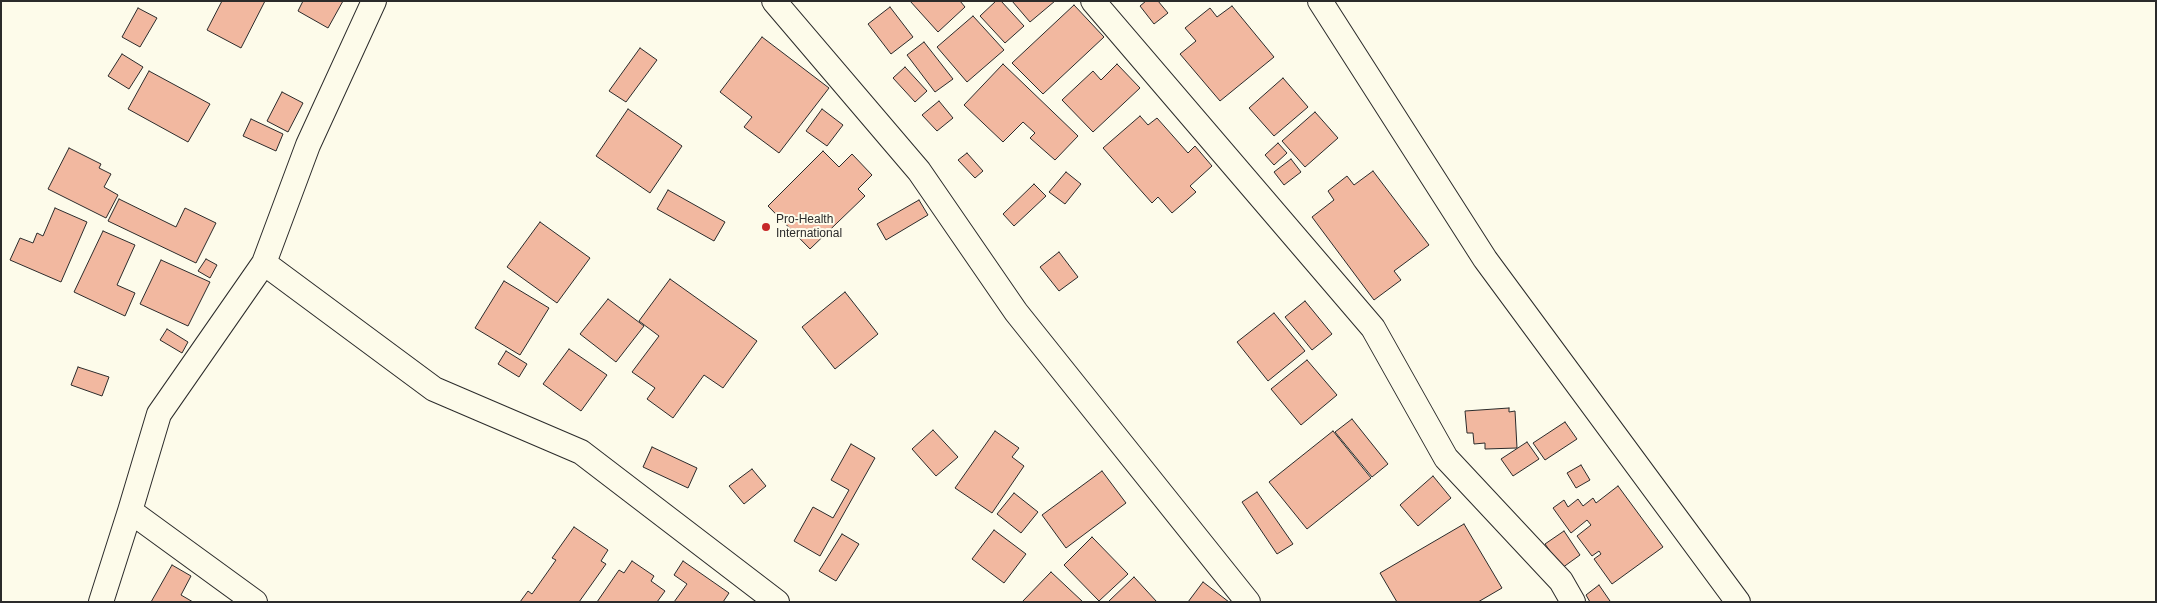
<!DOCTYPE html>
<style>
body{margin:0}
#map{position:relative;width:2157px;height:603px;overflow:hidden;background:#fdfbea;font-family:Helvetica,sans-serif}
canvas{display:block}
.frame{position:absolute;inset:0;border:2px solid #2b2b2b;pointer-events:none}
</style>
<div id="map">
<canvas width="2157" height="603"></canvas>
<div class="frame"></div>
</div>
<script>
const ctx = document.querySelector('canvas').getContext('2d');
ctx.lineJoin = 'round';
function fillPath(path, color) {
  ctx.fillStyle = color;
  ctx.fill(path, 'evenodd');
}
function poly(rows) {
  const path = new Path2D();
  for (const r of rows) {
    path.moveTo(r[0], r[1]);
    for (let i = 2; i < r.length; i += 2) path.lineTo(r[i], r[i + 1]);
  }
  return path;
}
function stroke(path, color, width, dash) {
  ctx.strokeStyle = color;
  ctx.lineWidth = width;
  ctx.lineCap = dash ? 'butt' : 'round';
  ctx.setLineDash(dash || []);
  ctx.stroke(path);
}
function drawText(font, color, halo, rows, align = 'center') {
  ctx.font = font + ' Helvetica,sans-serif';
  ctx.lineWidth = 4;
  ctx.setLineDash([]);
  ctx.textBaseline = 'middle';
  ctx.strokeStyle = halo;
  ctx.fillStyle = color;
  for (const [text, x, y, turn = 0] of rows) {
    ctx.save();
    ctx.translate(x, y);
    ctx.rotate((+turn || 0) * Math.PI / 180);
    ctx.textAlign = isNaN(turn) ? turn : align;
    if (halo) ctx.strokeText(text, 0, 0);
    ctx.fillText(text, 0, 0);
    ctx.restore();
  }
}
const building = poly([
 [222,1,265,1,241,48,207,30,222,1],
 [303,1,343,1,328,28,298,11,303,1],
 [910,1,960,1,965,7,938,32,910,1],
 [996,1,1001,1,1024,26,1005,43,980,16,996,1],
 [1012,1,1055,1,1030,22,1012,1],
 [1146,1,1158,1,1168,13,1154,24,1140,6,1146,1],
 [1074,5,1104,37,1043,94,1012,63,1074,5],
 [1232,6,1274,57,1220,101,1180,54,1196,41,1185,28,1210,8,1217,17,1232,6],
 [890,7,913,37,891,54,868,24,890,7],
 [138,8,157,18,140,47,122,37,138,8],
 [973,16,1004,50,967,82,937,47,973,16],
 [762,37,829,88,779,153,744,127,752,117,720,92,762,37],
 [924,42,953,79,935,92,907,55,924,42],
 [640,48,657,60,626,102,609,91,640,48],
 [122,54,143,67,129,89,108,76,122,54],
 [1003,64,1078,136,1055,160,1030,138,1035,133,1023,122,1003,142,964,105,1003,64],
 [1117,64,1140,88,1093,132,1062,100,1093,71,1101,80,1117,64],
 [905,67,927,91,915,102,893,78,905,67],
 [149,71,210,104,188,142,128,109,149,71],
 [1283,78,1308,107,1274,136,1249,108,1283,78],
 [282,92,303,103,288,132,267,121,282,92],
 [939,101,953,118,937,131,922,115,939,101],
 [628,109,682,146,650,193,596,156,628,109],
 [822,109,843,125,827,146,806,131,822,109],
 [1315,112,1338,138,1305,167,1282,141,1315,112],
 [1140,116,1148,125,1157,118,1188,153,1195,146,1212,166,1190,186,1196,192,1172,213,1158,197,1152,203,1103,148,1140,116],
 [251,119,283,134,276,151,243,136,251,119],
 [1278,143,1287,153,1274,165,1265,155,1278,143],
 [69,148,101,164,99,168,111,174,104,187,118,195,106,218,48,189,69,148],
 [823,151,839,167,852,154,872,175,858,189,865,196,810,249,768,206,823,151],
 [967,153,983,171,975,178,958,160,967,153],
 [1291,159,1301,172,1284,185,1274,172,1291,159],
 [1373,171,1429,245,1394,271,1401,280,1374,300,1312,217,1334,200,1328,191,1347,176,1354,185,1373,171],
 [1066,172,1081,184,1065,204,1049,192,1066,172],
 [1034,184,1046,196,1014,226,1003,214,1034,184],
 [668,190,725,222,714,241,657,209,668,190],
 [119,199,176,227,185,208,216,223,196,263,108,221,119,199],
 [919,200,928,215,886,240,877,224,919,200],
 [55,208,87,222,61,282,10,260,20,238,33,243,37,233,43,236,55,208],
 [540,222,590,258,557,303,507,267,540,222],
 [103,231,135,245,117,285,135,293,125,316,74,292,103,231],
 [1059,252,1078,277,1059,291,1040,267,1059,252],
 [206,259,217,265,210,278,198,271,206,259],
 [161,260,210,282,188,326,140,304,161,260],
 [670,279,757,341,723,388,704,375,673,418,647,399,655,388,632,372,659,336,639,321,670,279],
 [504,281,549,308,520,355,475,328,504,281],
 [845,292,878,334,835,369,802,327,845,292],
 [608,299,644,326,616,362,580,334,608,299],
 [1305,301,1332,334,1312,350,1285,317,1305,301],
 [1274,313,1305,351,1268,381,1237,342,1274,313],
 [167,329,188,342,182,353,160,340,167,329],
 [569,349,607,375,581,411,543,384,569,349],
 [506,351,527,364,519,377,498,364,506,351],
 [1307,360,1337,395,1301,425,1271,389,1307,360],
 [78,367,109,377,102,396,71,385,78,367],
 [1509,408,1509,412,1515,411,1517,448,1485,449,1485,443,1474,444,1473,433,1467,433,1465,411,1509,408],
 [1352,419,1388,464,1372,477,1335,432,1352,419],
 [1565,422,1577,439,1545,460,1533,443,1565,422],
 [933,430,958,457,936,476,912,449,933,430],
 [995,431,1019,448,1012,457,1024,466,992,513,955,488,995,431],
 [1333,431,1371,478,1307,529,1269,482,1333,431],
 [1527,442,1539,459,1513,476,1501,459,1527,442],
 [851,444,875,458,820,556,794,541,813,507,833,518,849,490,831,480,851,444],
 [652,447,697,468,688,488,643,467,652,447],
 [1581,465,1590,480,1576,488,1567,473,1581,465],
 [752,469,766,486,744,504,729,486,752,469],
 [1102,471,1126,503,1066,548,1042,515,1102,471],
 [1433,476,1451,498,1418,526,1400,505,1433,476],
 [1618,486,1663,547,1612,584,1594,559,1601,554,1599,551,1592,556,1577,536,1591,525,1587,520,1571,533,1553,508,1564,500,1568,507,1578,499,1583,506,1593,498,1596,503,1618,486],
 [1257,492,1293,544,1277,554,1242,502,1257,492],
 [1014,493,1038,512,1021,533,997,514,1014,493],
 [1464,524,1502,588,1478,602,1397,602,1380,573,1464,524],
 [574,527,608,550,601,561,606,564,579,602,520,602,528,591,532,594,556,560,552,558,574,527],
 [994,530,1026,554,1004,583,972,559,994,530],
 [1564,531,1580,555,1562,568,1545,544,1564,531],
 [842,534,859,544,836,581,819,571,842,534],
 [1092,537,1128,574,1099,601,1064,565,1092,537],
 [632,561,654,576,651,581,665,591,657,602,597,602,619,570,624,573,632,561],
 [683,561,729,593,723,602,674,602,687,584,674,575,683,561],
 [172,565,191,576,181,595,193,602,151,602,172,565],
 [1051,572,1083,602,1022,602,1051,572],
 [1134,577,1157,602,1108,602,1134,577],
 [1203,582,1229,602,1188,602,1203,582],
 [1599,585,1610,601,1608,602,1590,602,1586,595,1599,585]
]);
fillPath(building, '#f2b8a0');
stroke(building, '#2b2b2b', 1);
const minor = poly([
 [774,1,919,171,1016,312,1248,602],
 [1093,1,1373,328,1446,458,1561,581,1573,602],
 [1320,1,1485,259,1738,602],
 [264,263,434,389,581,452,777,602],
 [101,602,130,511],
 [255,602,130,511,159,414,264,263,308,145,374,1]
]);
stroke(minor, '#2b2b2b', 26);
stroke(minor, '#fdfbea', 24);
for (const [x, y, r, color] of [
 [766,227,5,"#c62828"]
]) {
  const dot = new Path2D();
  dot.arc(x, y, r, 0, 2 * Math.PI);
  ctx.fillStyle = color;
  ctx.fill(dot);
  stroke(dot, '#fdfbea', 2);
}
drawText('12px', '#2b2b2b', '#fdfbea', [
 ["Pro-Health",776,220],
 ["International",776,234]
], 'left');
</script>
